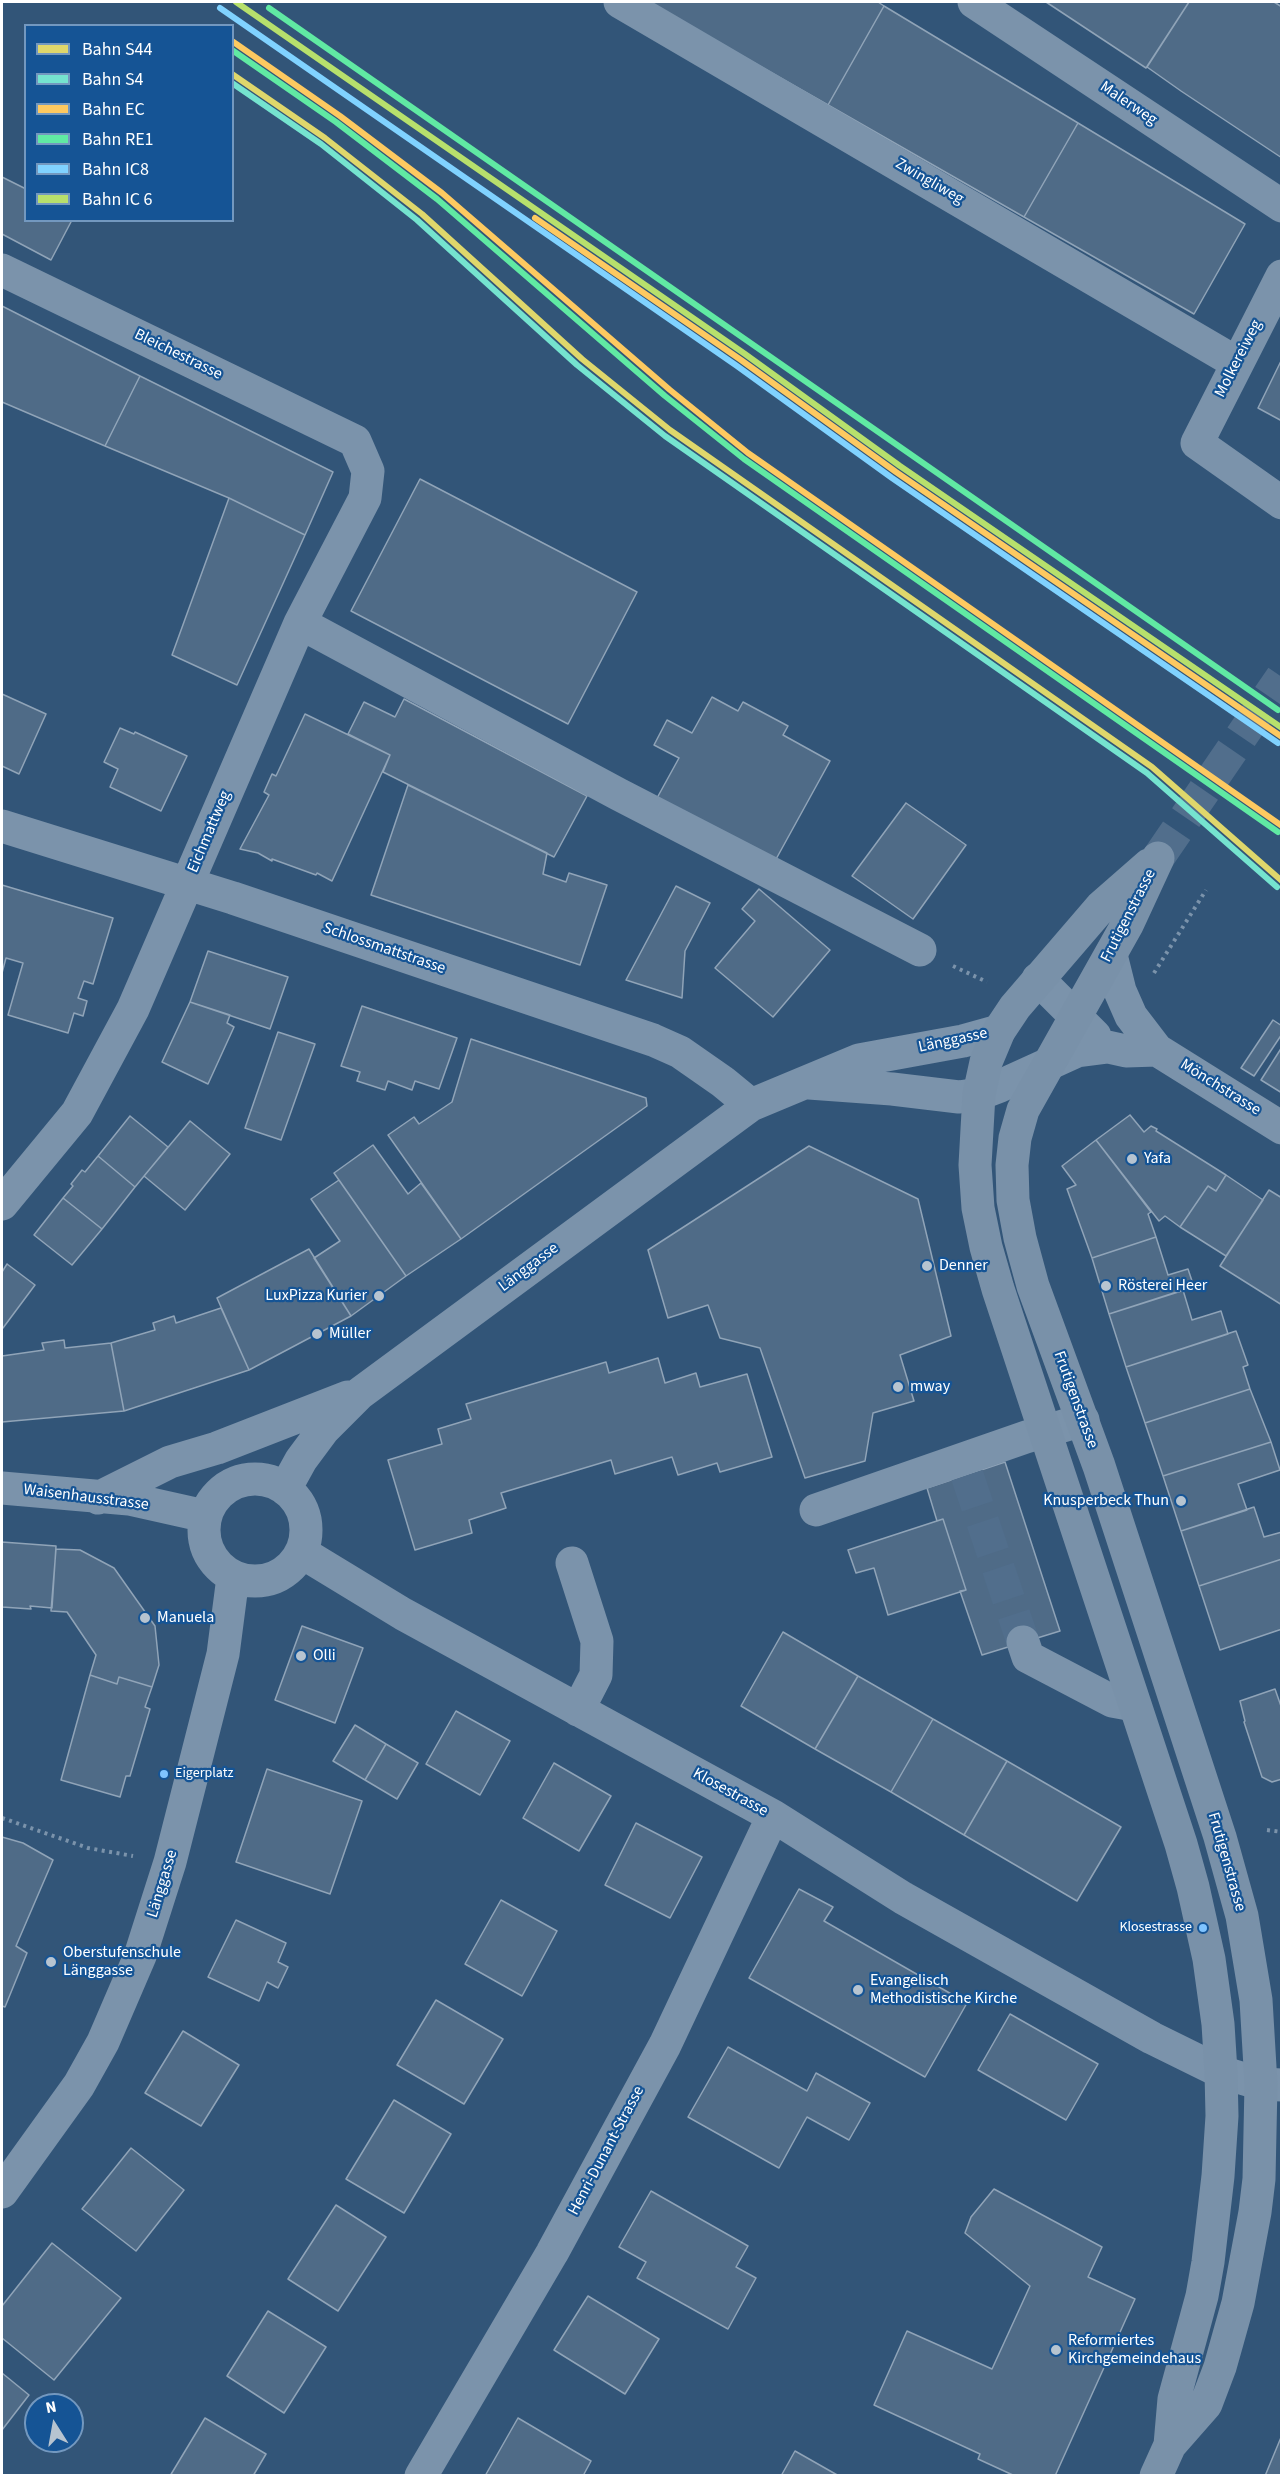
<!DOCTYPE html>
<meta charset="utf-8">
<style>
body{margin:0}
#map{position:relative;width:1283px;height:2477px;overflow:hidden;background:#325578;font-family:"Source Sans 3",sans-serif}
canvas{display:block}
.frame{position:absolute;inset:0;border:3px solid #fff;pointer-events:none}
.legend{position:absolute;left:24px;top:24px;width:210px;height:198px;box-sizing:border-box;background:#155495;border:2px solid #7398bf;margin:0;padding:8px 10px;list-style:none;font-size:18px;color:#fff}
.legend li{display:flex;align-items:center;gap:12px;height:30px}
.legend b{width:30px;border:2px solid #7398bf}
.north{position:absolute;left:24px;top:2393px;width:60px;height:60px;box-sizing:border-box;background:#155495;border:2px solid #7398bf;border-radius:50%;rotate:349deg;font-size:16px;font-weight:700;line-height:24px;text-align:center;color:#fff}
.north::after{content:'';display:block;margin:auto;width:21px;height:27px;background:#b7c4d0;clip-path:polygon(50% 0,100% 100%,50% 72%,0 100%)}
</style>
<div id="map">
<canvas width="1283" height="2477"></canvas>
<div class="frame"></div>
<ul class="legend">
<li><b style="height:8px;background:#dfd76b"></b>Bahn S44</li>
<li><b style="height:8px;background:#75e3cf"></b>Bahn S4</li>
<li><b style="height:8px;background:#fdc960"></b>Bahn EC</li>
<li><b style="height:8px;background:#60e9a3"></b>Bahn RE1</li>
<li><b style="height:8px;background:#80d2ff"></b>Bahn IC8</li>
<li><b style="height:8px;background:#b7e06c"></b>Bahn IC 6</li>
</ul>
<div class="north">N</div>
</div>
<script>
const ctx = document.querySelector('canvas').getContext('2d');
ctx.lineJoin = 'round';
function fillPath(path, color) {
  ctx.fillStyle = color;
  ctx.fill(path, 'evenodd');
}
function poly(rows) {
  const path = new Path2D();
  for (const r of rows) {
    if (r.length === 3) {
      path.moveTo(r[0] + r[2], r[1]);
      path.arc(r[0], r[1], r[2], 0, 2 * Math.PI);
      continue;
    }
    path.moveTo(r[0], r[1]);
    for (let i = 2; i < r.length; i += 2) path.lineTo(r[i], r[i + 1]);
  }
  return path;
}
function stroke(path, color, width, dash) {
  ctx.strokeStyle = color;
  ctx.lineWidth = width;
  ctx.lineCap = dash ? 'butt' : 'round';
  ctx.setLineDash(dash || []);
  ctx.stroke(path);
}
function drawText(font, color, halo, rows, align = 'center') {
  ctx.font = font + ' "Source Sans 3",sans-serif';
  ctx.lineWidth = 4.5;
  ctx.setLineDash([]);
  ctx.textBaseline = 'middle';
  ctx.strokeStyle = halo;
  ctx.fillStyle = color;
  for (const [text, x, y, turn = 0] of rows) {
    ctx.save();
    ctx.translate(x, y);
    ctx.rotate((+turn || 0) * Math.PI / 180);
    ctx.textAlign = isNaN(turn) ? turn : align;
    if (halo) ctx.strokeText(text, 0, 0);
    ctx.fillText(text, 0, 0);
    ctx.restore();
  }
}
const building = poly([
 [647,2,878,2,884,6,828,105,647,2],
 [1046,2,1189,2,1146,68,1046,2],
 [1189,2,1274,2,1282,7,1282,158,1181,91,1147,67,1189,2],
 [884,6,1078,123,1024,217,828,105,884,6],
 [1078,123,1245,224,1194,314,1024,217,1078,123],
 [2,177,26,189,26,220,72,220,51,260,2,234,2,177],
 [2,306,140,376,105,446,2,402,2,306],
 [1282,359,1282,421,1258,408,1282,359],
 [140,376,333,472,305,535,229,498,105,446,140,376],
 [420,479,637,592,568,724,351,611,420,479],
 [229,498,305,535,237,685,172,655,229,498],
 [2,694,46,714,19,774,2,766,2,694],
 [712,697,738,711,743,702,788,726,783,735,830,761,775,861,657,798,679,758,654,745,667,720,692,733,712,697],
 [404,699,587,796,554,857,383,772,390,755,348,734,364,702,395,717,404,699],
 [305,714,390,755,332,881,317,873,316,875,272,859,272,861,258,853,240,849,269,795,264,792,272,774,276,776,305,714],
 [120,728,134,734,135,732,187,756,161,811,110,787,118,769,104,762,120,728],
 [408,785,547,853,543,874,566,882,569,873,607,885,580,965,371,895,408,785],
 [906,803,966,845,913,919,852,876,906,803],
 [2,885,113,918,93,984,84,981,78,998,87,1001,83,1016,74,1013,68,1033,8,1015,23,963,6,958,2,973,2,885],
 [676,886,710,903,685,951,682,998,626,980,676,886],
 [759,889,830,950,773,1017,715,968,755,921,742,909,759,889],
 [208,951,288,977,270,1029,190,1002,208,951],
 [190,1002,230,1015,227,1023,234,1027,208,1084,162,1062,190,1002],
 [362,1006,457,1038,439,1089,415,1081,412,1090,388,1081,385,1090,357,1081,360,1072,341,1066,362,1006],
 [1273,1020,1282,1026,1282,1034,1254,1076,1241,1068,1273,1020],
 [278,1032,315,1044,281,1140,245,1128,278,1032],
 [471,1039,646,1098,647,1106,461,1239,388,1135,414,1117,419,1124,452,1102,471,1039],
 [1282,1047,1282,1093,1261,1080,1282,1047],
 [1130,1115,1144,1132,1151,1126,1157,1129,1156,1131,1226,1175,1216,1191,1208,1186,1180,1227,1165,1216,1159,1221,1096,1140,1130,1115],
 [130,1116,168,1147,135,1187,98,1156,130,1116],
 [190,1121,230,1154,185,1210,144,1176,190,1121],
 [1096,1140,1151,1212,1148,1214,1156,1237,1092,1258,1067,1189,1076,1185,1062,1166,1096,1140],
 [373,1145,408,1194,421,1183,461,1239,406,1276,334,1173,373,1145],
 [809,1146,918,1199,951,1336,900,1355,914,1401,873,1413,865,1461,805,1478,760,1348,720,1338,708,1305,668,1318,648,1250,809,1146],
 [98,1156,135,1187,102,1229,63,1198,73,1186,71,1184,82,1170,85,1172,98,1156],
 [1226,1175,1263,1200,1226,1256,1180,1227,1208,1186,1216,1191,1226,1175],
 [339,1180,406,1276,351,1316,314,1258,340,1241,311,1199,339,1180],
 [1269,1190,1282,1198,1282,1305,1220,1266,1269,1190],
 [63,1198,102,1229,72,1265,34,1235,63,1198],
 [1156,1237,1168,1275,1188,1269,1194,1287,1109,1314,1092,1258,1156,1237],
 [309,1249,351,1316,249,1370,217,1298,309,1249],
 [7,1264,35,1285,3,1328,2,1327,2,1272,7,1264],
 [1183,1290,1192,1320,1221,1311,1228,1334,1126,1367,1109,1314,1183,1290],
 [221,1308,249,1370,124,1411,111,1343,155,1330,153,1323,174,1316,176,1323,221,1308],
 [1236,1331,1248,1365,1243,1367,1250,1389,1145,1423,1126,1367,1236,1331],
 [64,1340,65,1348,111,1343,124,1411,2,1422,2,1356,44,1350,42,1343,64,1340],
 [658,1358,665,1383,696,1373,700,1387,747,1374,772,1457,720,1472,717,1463,678,1475,672,1457,615,1474,611,1460,501,1493,506,1508,469,1520,472,1533,415,1550,388,1460,442,1444,438,1429,471,1419,466,1404,606,1362,609,1373,658,1358],
 [1250,1389,1271,1442,1163,1476,1145,1423,1250,1389],
 [1271,1442,1280,1470,1238,1484,1247,1510,1181,1531,1163,1476,1271,1442],
 [1005,1462,1060,1631,982,1655,960,1591,966,1590,943,1519,937,1521,927,1488,1005,1462],
 [1254,1507,1264,1537,1282,1532,1282,1559,1199,1586,1181,1531,1254,1507],
 [943,1519,966,1590,888,1615,874,1568,856,1573,848,1550,943,1519],
 [2,1542,56,1546,52,1608,30,1606,31,1609,2,1607,2,1542],
 [56,1549,80,1550,114,1568,155,1626,159,1665,152,1687,119,1677,117,1684,90,1675,96,1655,67,1612,51,1611,56,1549],
 [1282,1559,1282,1629,1220,1650,1199,1586,1282,1559],
 [302,1626,363,1648,335,1723,275,1700,302,1626],
 [783,1632,858,1676,815,1749,741,1706,783,1632],
 [90,1675,117,1684,119,1677,152,1687,145,1707,150,1709,130,1776,126,1776,120,1797,61,1780,90,1675],
 [858,1676,933,1719,891,1792,815,1749,858,1676],
 [1275,1689,1282,1709,1282,1779,1272,1782,1262,1777,1244,1722,1245,1721,1240,1701,1275,1689],
 [456,1711,510,1741,480,1795,426,1764,456,1711],
 [933,1719,1007,1761,964,1835,891,1792,933,1719],
 [355,1725,386,1744,365,1780,333,1761,355,1725],
 [386,1744,418,1763,397,1799,365,1780,386,1744],
 [1007,1761,1121,1827,1077,1901,964,1835,1007,1761],
 [554,1763,611,1796,579,1851,523,1818,554,1763],
 [267,1769,362,1801,330,1894,236,1862,267,1769],
 [636,1823,702,1857,670,1918,605,1885,636,1823],
 [2,1837,23,1843,53,1860,16,1946,27,1953,5,2007,2,2006,2,1837],
 [799,1889,833,1907,824,1921,967,2003,925,2077,749,1978,799,1889],
 [501,1900,557,1931,522,1996,465,1964,501,1900],
 [236,1920,286,1943,278,1962,288,1967,278,1988,267,1982,259,2001,208,1977,236,1920],
 [436,2000,503,2039,464,2104,397,2065,436,2000],
 [1010,2014,1098,2064,1066,2120,978,2070,1010,2014],
 [183,2031,239,2065,201,2126,145,2093,183,2031],
 [728,2047,807,2091,816,2073,870,2103,849,2140,807,2117,779,2168,688,2117,728,2047],
 [394,2100,451,2134,404,2213,346,2179,394,2100],
 [131,2148,184,2190,136,2251,82,2209,131,2148],
 [994,2189,1102,2247,1088,2277,1135,2299,1055,2476,1015,2476,978,2459,980,2454,874,2405,907,2331,992,2369,1030,2286,965,2233,971,2217,994,2189],
 [651,2191,748,2246,736,2267,756,2278,728,2329,637,2278,646,2262,619,2247,651,2191],
 [336,2205,386,2237,338,2311,288,2279,336,2205],
 [52,2243,121,2298,54,2380,2,2338,2,2306,52,2243],
 [588,2296,659,2339,625,2394,554,2350,588,2296],
 [268,2311,326,2347,284,2413,227,2376,268,2311],
 [2,2373,29,2395,2,2430,2,2373],
 [205,2418,266,2454,253,2476,170,2476,205,2418],
 [518,2418,591,2461,583,2476,485,2476,518,2418],
 [1282,2435,1282,2476,1265,2476,1282,2435],
 [795,2451,839,2476,781,2476,795,2451]
]);
fillPath(building, '#4f6b87');
stroke(building, '#90a4b8', 1.5);
stroke(poly([
 [967,1475,1023,1642]
]), '#516e8c', 33, [33, 16]);
stroke(poly([
 [1158,858,1282,677]
]), '#516e8c', 33, [33, 16]);
stroke(poly([
 [953,966,987,982],
 [1154,973,1206,890],
 [2,1818,88,1848,133,1856],
 [1267,1830,1282,1832]
]), '#7b93ab', 4, [3, 4.5]);
stroke(poly([
 [620,2,1237,363],
 [974,2,1282,206],
 [2,270,355,441,368,471,365,498,300,623,133,1009,77,1113,2,1204],
 [1282,276,1197,443,1282,503],
 [300,623,618,794,920,950],
 [2,826,233,898,653,1040,680,1052,723,1082,751,1105],
 [1111,955,1120,991,1131,1016,1157,1050,1282,1128],
 [1038,979,1095,1036],
 [809,1083,892,1089,959,1097,979,1094,1000,1086,1077,1051,1108,1047,1126,1051,1157,1050],
 [255,1530,51],
 [2,1488,129,1499,205,1516],
 [285,1489,301,1460,324,1429,359,1394,751,1105,859,1060,963,1041,999,1031],
 [98,1498,170,1462,217,1448,348,1397],
 [816,1510,1026,1437,1083,1420],
 [301,1552,403,1614,773,1816,903,1898,1152,2038,1221,2072,1261,2084,1282,2085],
 [572,1563,597,1641,596,1675,578,1710],
 [1023,1642,1028,1657,1112,1701,1134,1705],
 [2,2192,79,2085,103,2042,140,1956,170,1862,223,1654,233,1577],
 [421,2476,552,2253,665,2045,773,1816]
]), '#7b93ab', 33);
stroke(poly([
 [1149,865,1101,907,1015,1007,999,1031,986,1062,979,1094,975,1165,978,1208,986,1247,998,1289,1181,1844,1193,1887,1209,1959,1218,2024,1221,2072,1222,2116,1218,2176,1208,2262,1202,2296,1174,2399,1170,2445],
 [1156,2476,1170,2445,1206,2404,1220,2367,1238,2303,1255,2212,1259,2179,1261,2084,1256,2000,1242,1916,1220,1837,1099,1466,1033,1286,1020,1238,1013,1200,1012,1165,1015,1138,1023,1110,1127,925,1158,858]
]), '#7991a9', 33);
stroke(poly([
 [232,74,325,138,422,214,582,359,670,430,1152,767,1282,881]
]), '#dfd76b', 6);
stroke(poly([
 [232,83,321,144,417,220,577,365,665,436,1147,773,1277,887]
]), '#75e3cf', 6);
stroke(poly([
 [232,41,340,116,442,193,670,390,748,453,1282,826],
 [535,218,741,360,896,472,1282,737]
]), '#fdc960', 6);
stroke(poly([
 [269,8,1278,710],
 [232,50,336,122,437,199,665,396,744,459,1278,832]
]), '#60e9a3', 6);
stroke(poly([
 [220,8,737,366,892,478,1278,743]
]), '#80d2ff', 6);
stroke(poly([
 [236,2,745,354,900,466,1282,728]
]), '#b7e06c', 6);
for (const [x, y, r, color] of [
 [1132,1159,6,"#b7c4d0"],
 [927,1266,6,"#b7c4d0"],
 [1106,1286,6,"#b7c4d0"],
 [379,1296,6,"#b7c4d0"],
 [317,1334,6,"#b7c4d0"],
 [898,1387,6,"#b7c4d0"],
 [1181,1501,6,"#b7c4d0"],
 [145,1618,6,"#b7c4d0"],
 [301,1656,6,"#b7c4d0"],
 [164,1774,5,"#80c4ff"],
 [1203,1928,5,"#80c4ff"],
 [51,1962,6,"#b7c4d0"],
 [858,1990,6,"#b7c4d0"],
 [1056,2350,6,"#b7c4d0"]
]) {
  const dot = new Path2D();
  dot.arc(x, y, r, 0, 2 * Math.PI);
  ctx.fillStyle = color;
  ctx.fill(dot);
  stroke(dot, '#155495', 2);
}
drawText('14px', '#fff', '#155495', [
 ["Eigerplatz",175,1774],
 ["Klosestrasse",1192,1928,"right"]
], 'left');
drawText('16px', '#fff', '#155495', [
 ["Malerweg",1128,104,34],
 ["Zwingliweg",929,182,30],
 ["Bleichestrasse",178,355,26],
 ["Molkereiweg",1239,359,-63],
 ["Eichmattweg",210,832,-67],
 ["Frutigenstrasse",1129,916,-63],
 ["Schlossmattstrasse",384,949,19],
 ["Länggasse",953,1041,-12],
 ["Mönchstrasse",1220,1088,32],
 ["Länggasse",529,1268,-37],
 ["Frutigenstrasse",1075,1400,70],
 ["Waisenhausstrasse",86,1498,7],
 ["Klosestrasse",730,1793,29],
 ["Frutigenstrasse",1226,1862,74],
 ["Länggasse",163,1884,-73],
 ["Henri-Dunant-Strasse",607,2151,-62]
]);
drawText('16px', '#fff', '#155495', [
 ["Yafa",1144,1159],
 ["Denner",939,1266],
 ["Rösterei Heer",1118,1286],
 ["LuxPizza Kurier",367,1296,"right"],
 ["Müller",329,1334],
 ["mway",910,1387],
 ["Knusperbeck Thun",1169,1501,"right"],
 ["Manuela",157,1618],
 ["Olli",313,1656],
 ["Oberstufenschule",63,1953],
 ["Länggasse",63,1971],
 ["Evangelisch",870,1981],
 ["Methodistische Kirche",870,1999],
 ["Reformiertes",1068,2341],
 ["Kirchgemeindehaus",1068,2359]
], 'left');
</script>
